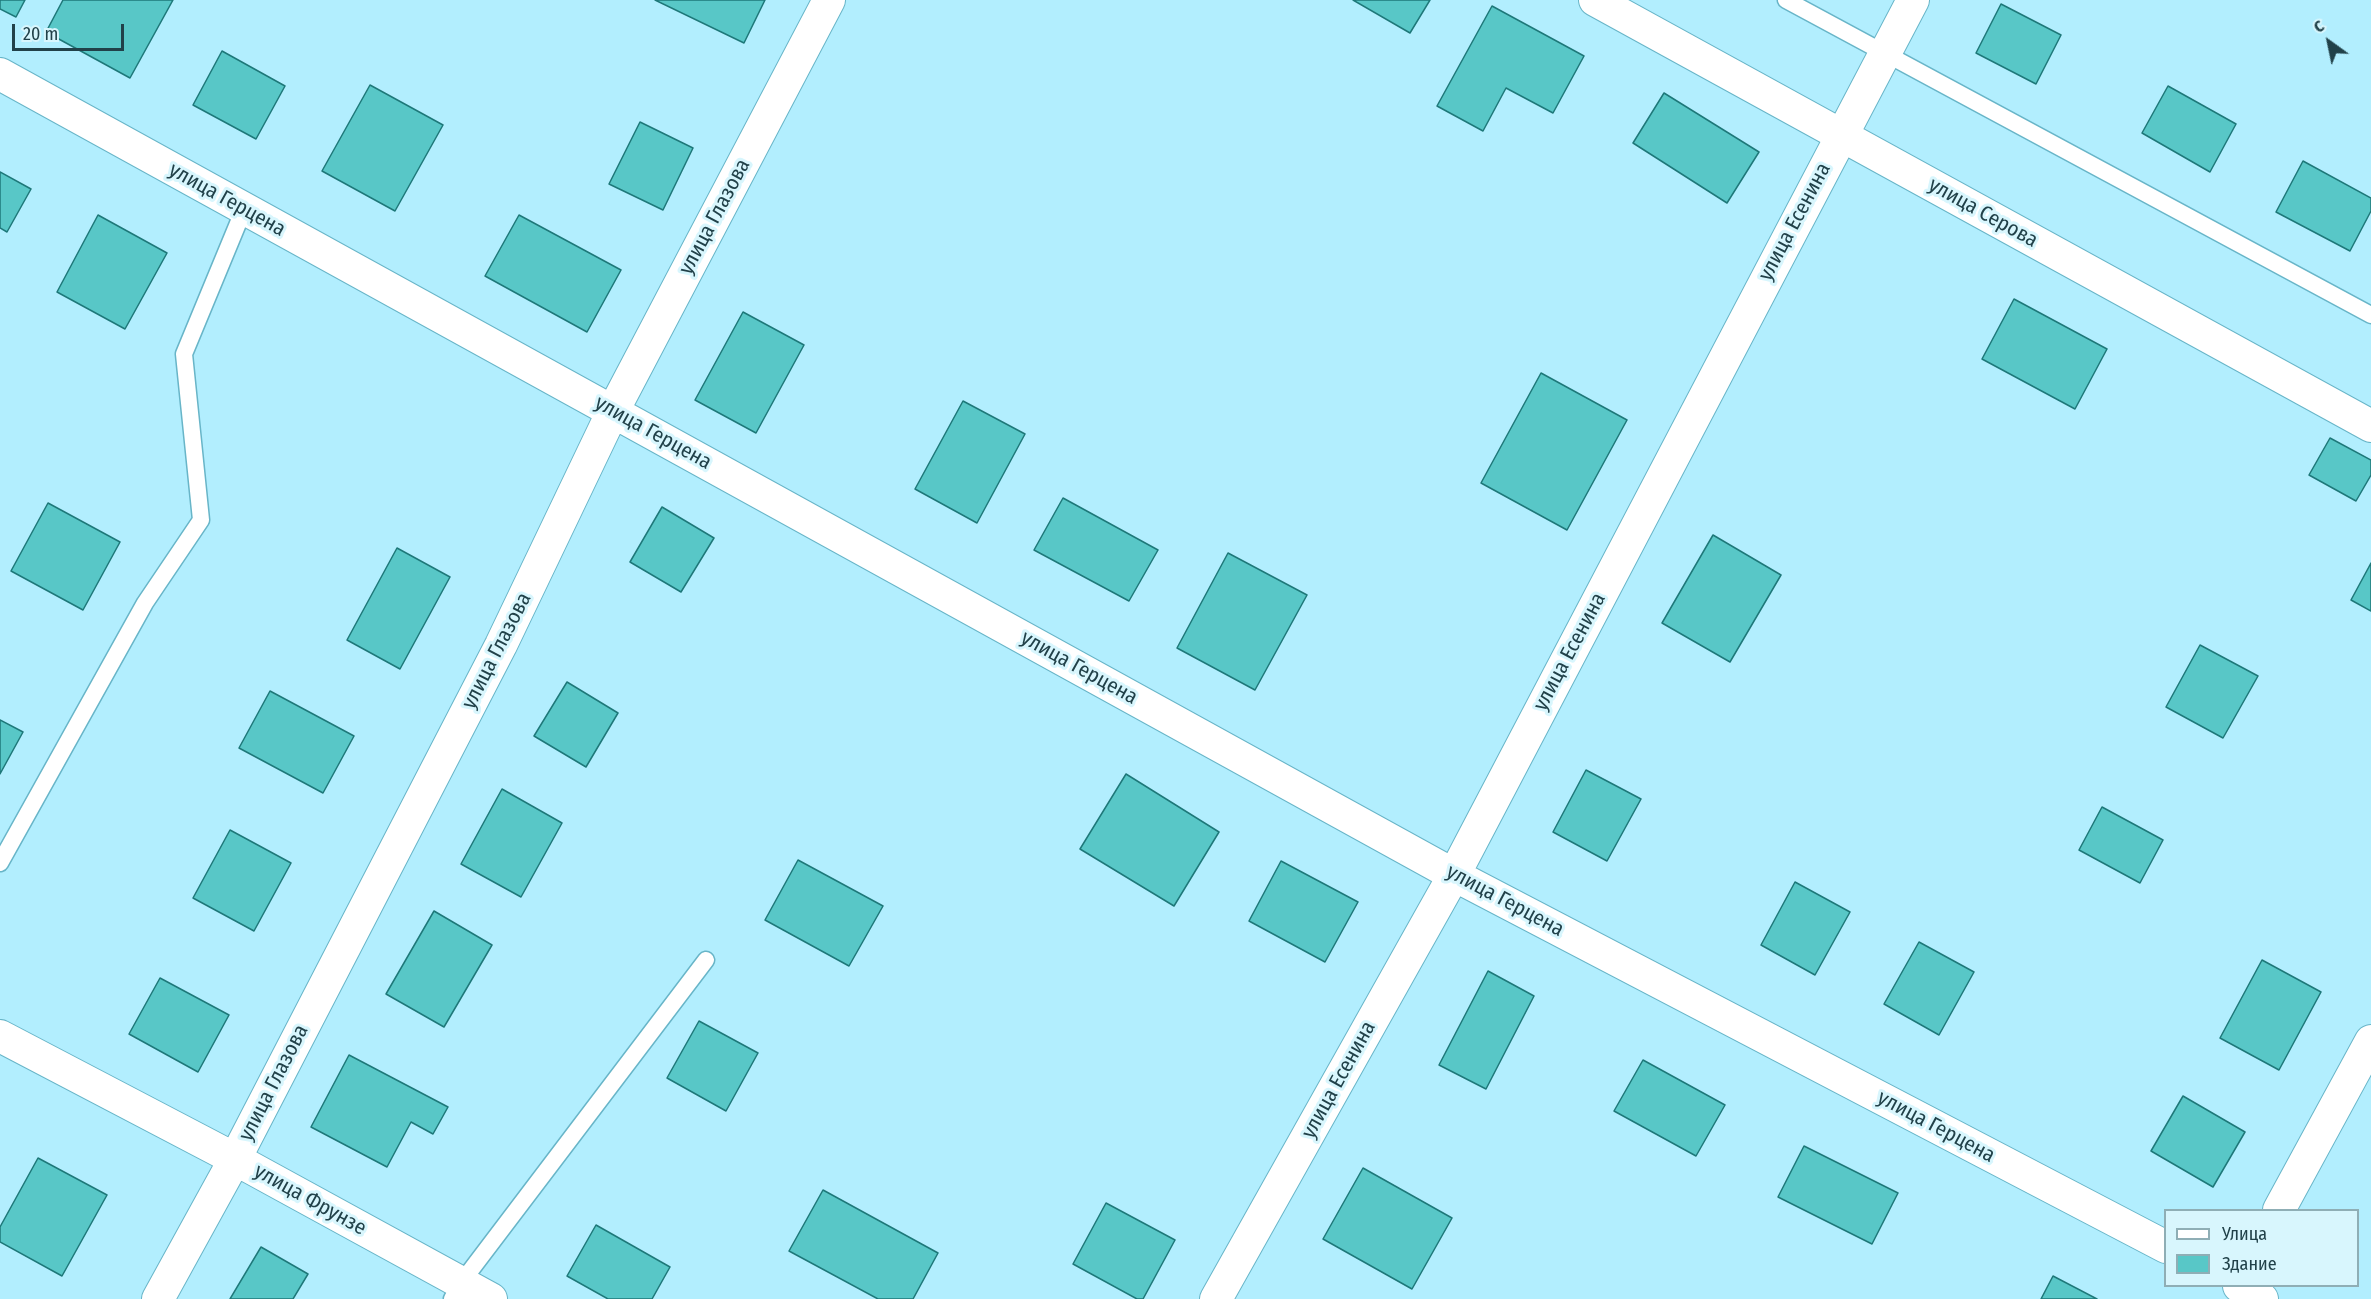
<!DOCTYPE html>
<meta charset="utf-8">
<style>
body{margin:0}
#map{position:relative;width:2371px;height:1299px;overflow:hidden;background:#b2eefe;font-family:"Fira Sans Condensed",sans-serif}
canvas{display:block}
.legend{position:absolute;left:2164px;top:1209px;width:195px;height:78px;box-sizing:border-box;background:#d8f6fd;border:2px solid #8faeb5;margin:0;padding:8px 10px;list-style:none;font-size:18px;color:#214149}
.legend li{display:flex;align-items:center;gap:12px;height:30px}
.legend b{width:30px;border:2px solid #8faeb5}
.north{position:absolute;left:2299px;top:12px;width:60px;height:60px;-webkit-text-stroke:4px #d8f6fd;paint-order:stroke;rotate:327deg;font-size:16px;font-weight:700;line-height:24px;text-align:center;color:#214149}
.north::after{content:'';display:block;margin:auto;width:21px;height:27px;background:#214149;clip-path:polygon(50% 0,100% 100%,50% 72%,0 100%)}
.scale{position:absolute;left:12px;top:24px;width:112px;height:27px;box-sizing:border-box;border:3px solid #214149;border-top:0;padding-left:8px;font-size:18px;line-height:21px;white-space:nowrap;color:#214149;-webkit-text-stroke:4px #d8f6fd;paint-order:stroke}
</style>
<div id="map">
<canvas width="2371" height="1299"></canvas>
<ul class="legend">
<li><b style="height:8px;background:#fff"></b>Улица</li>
<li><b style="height:16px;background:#58c7c7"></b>Здание</li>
</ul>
<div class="north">С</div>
<div class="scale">20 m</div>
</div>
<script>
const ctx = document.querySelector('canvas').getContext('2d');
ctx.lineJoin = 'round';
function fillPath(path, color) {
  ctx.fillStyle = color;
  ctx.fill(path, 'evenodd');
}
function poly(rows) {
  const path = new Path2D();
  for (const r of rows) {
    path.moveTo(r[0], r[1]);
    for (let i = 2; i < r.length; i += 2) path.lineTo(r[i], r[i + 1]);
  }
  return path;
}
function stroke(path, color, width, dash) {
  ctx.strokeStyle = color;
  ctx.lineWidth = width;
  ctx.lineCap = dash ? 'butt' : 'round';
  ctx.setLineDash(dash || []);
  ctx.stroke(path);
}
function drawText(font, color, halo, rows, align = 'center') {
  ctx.font = font + ' "Fira Sans Condensed",sans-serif';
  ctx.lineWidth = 6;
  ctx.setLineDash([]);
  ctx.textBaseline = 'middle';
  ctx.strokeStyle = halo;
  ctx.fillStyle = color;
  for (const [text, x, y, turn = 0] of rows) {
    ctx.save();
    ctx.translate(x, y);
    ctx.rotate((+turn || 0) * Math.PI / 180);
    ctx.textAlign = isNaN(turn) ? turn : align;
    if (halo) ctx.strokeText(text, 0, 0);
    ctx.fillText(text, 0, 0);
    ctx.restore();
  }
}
const building = poly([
 [0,0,25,0,16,17,0,9,0,0],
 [63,0,173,0,130,78,46,32,63,0],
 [655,0,765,0,744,43,655,0],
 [1353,0,1430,0,1410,33,1353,0],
 [2001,4,2061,35,2036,84,1976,53,2001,4],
 [1492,6,1584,56,1553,113,1506,88,1483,131,1437,106,1492,6],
 [222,51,285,86,256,139,193,105,222,51],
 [370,85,443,125,395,211,322,171,370,85],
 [2168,86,2236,124,2210,172,2142,133,2168,86],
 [1664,93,1759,152,1727,203,1633,143,1664,93],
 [640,122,693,148,663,210,609,184,640,122],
 [2303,161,2371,198,2371,211,2350,251,2276,212,2303,161],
 [0,172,31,189,7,232,0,228,0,172],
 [98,215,167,253,125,329,57,292,98,215],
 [519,215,621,270,587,332,485,276,519,215],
 [2014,299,2107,349,2075,409,1982,359,2014,299],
 [743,312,804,345,756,433,695,400,743,312],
 [1541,373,1627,420,1567,530,1481,483,1541,373],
 [963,401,1025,434,977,523,915,489,963,401],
 [2330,438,2371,460,2371,475,2356,501,2309,475,2330,438],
 [1063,498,1158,550,1129,601,1034,550,1063,498],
 [48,503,120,542,83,610,11,571,48,503],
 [662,507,714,538,681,592,630,562,662,507],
 [1713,535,1781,575,1730,662,1662,623,1713,535],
 [397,548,450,577,400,669,347,640,397,548],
 [1228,553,1307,595,1255,690,1177,648,1228,553],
 [2371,563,2371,611,2351,600,2371,563],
 [2200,645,2258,676,2223,738,2166,707,2200,645],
 [567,682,618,713,586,767,534,736,567,682],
 [270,691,354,736,323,793,239,748,270,691],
 [0,720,23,732,0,774,0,720],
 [1586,770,1641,799,1607,861,1553,832,1586,770],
 [1126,774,1219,832,1174,906,1080,849,1126,774],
 [502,789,562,823,521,897,461,864,502,789],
 [2102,807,2163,840,2140,883,2079,850,2102,807],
 [230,830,291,863,254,931,193,898,230,830],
 [798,860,883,906,849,966,765,920,798,860],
 [1281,861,1358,902,1325,962,1249,921,1281,861],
 [1795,882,1850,912,1815,975,1761,945,1795,882],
 [434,911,492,945,444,1027,386,994,434,911],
 [1919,942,1974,972,1939,1035,1884,1004,1919,942],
 [2262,960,2321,992,2279,1070,2220,1038,2262,960],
 [1488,971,1534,996,1486,1089,1439,1065,1488,971],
 [160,978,229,1015,198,1072,129,1034,160,978],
 [699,1021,758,1053,726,1111,667,1078,699,1021],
 [349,1055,448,1107,433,1134,411,1122,387,1167,311,1127,349,1055],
 [1643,1060,1725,1105,1696,1156,1614,1111,1643,1060],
 [2183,1096,2245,1132,2213,1187,2151,1151,2183,1096],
 [1804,1146,1898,1193,1872,1244,1778,1197,1804,1146],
 [38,1158,107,1195,62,1276,0,1242,0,1227,38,1158],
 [1363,1168,1452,1218,1412,1289,1323,1239,1363,1168],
 [823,1190,938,1253,913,1299,878,1299,789,1251,823,1190],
 [1106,1203,1175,1240,1143,1299,1137,1299,1073,1264,1106,1203],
 [596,1225,670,1267,652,1299,608,1299,567,1276,596,1225],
 [261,1247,308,1274,293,1299,230,1299,261,1247],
 [2053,1276,2097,1299,2041,1299,2053,1276]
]);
fillPath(building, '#58c7c7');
stroke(building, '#1e7879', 1.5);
const lane = poly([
 [1786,0,2371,315],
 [0,863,145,603,201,520,184,354,244,209],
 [452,1299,461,1283,706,960]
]);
const street = poly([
 [1595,0,2371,426],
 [0,74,1454,875,2166,1247],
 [0,1036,235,1159,491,1299],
 [2279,1210,2371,1041],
 [2239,1286,2262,1299],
 [158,1299,235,1159,501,645,613,411,829,0],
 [1216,1299,1454,875,1913,0]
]);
stroke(lane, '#68b5c8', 19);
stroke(street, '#68b5c8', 34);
stroke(lane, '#fff', 16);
stroke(street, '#fff', 32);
drawText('21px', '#214149', '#d8f6fd', [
 ["улица Герцена",227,200,29],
 ["улица Серова",1983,213,29],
 ["улица Глазова",715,217,-62],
 ["улица Есенина",1795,222,-62],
 ["улица Герцена",653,433,29],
 ["улица Глазова",497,651,-63],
 ["улица Есенина",1570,652,-62],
 ["улица Герцена",1079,668,29],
 ["улица Герцена",1505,901,28],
 ["улица Есенина",1339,1080,-61],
 ["улица Глазова",274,1083,-63],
 ["улица Герцена",1936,1127,28],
 ["улица Фрунзе",310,1200,29]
]);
</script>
